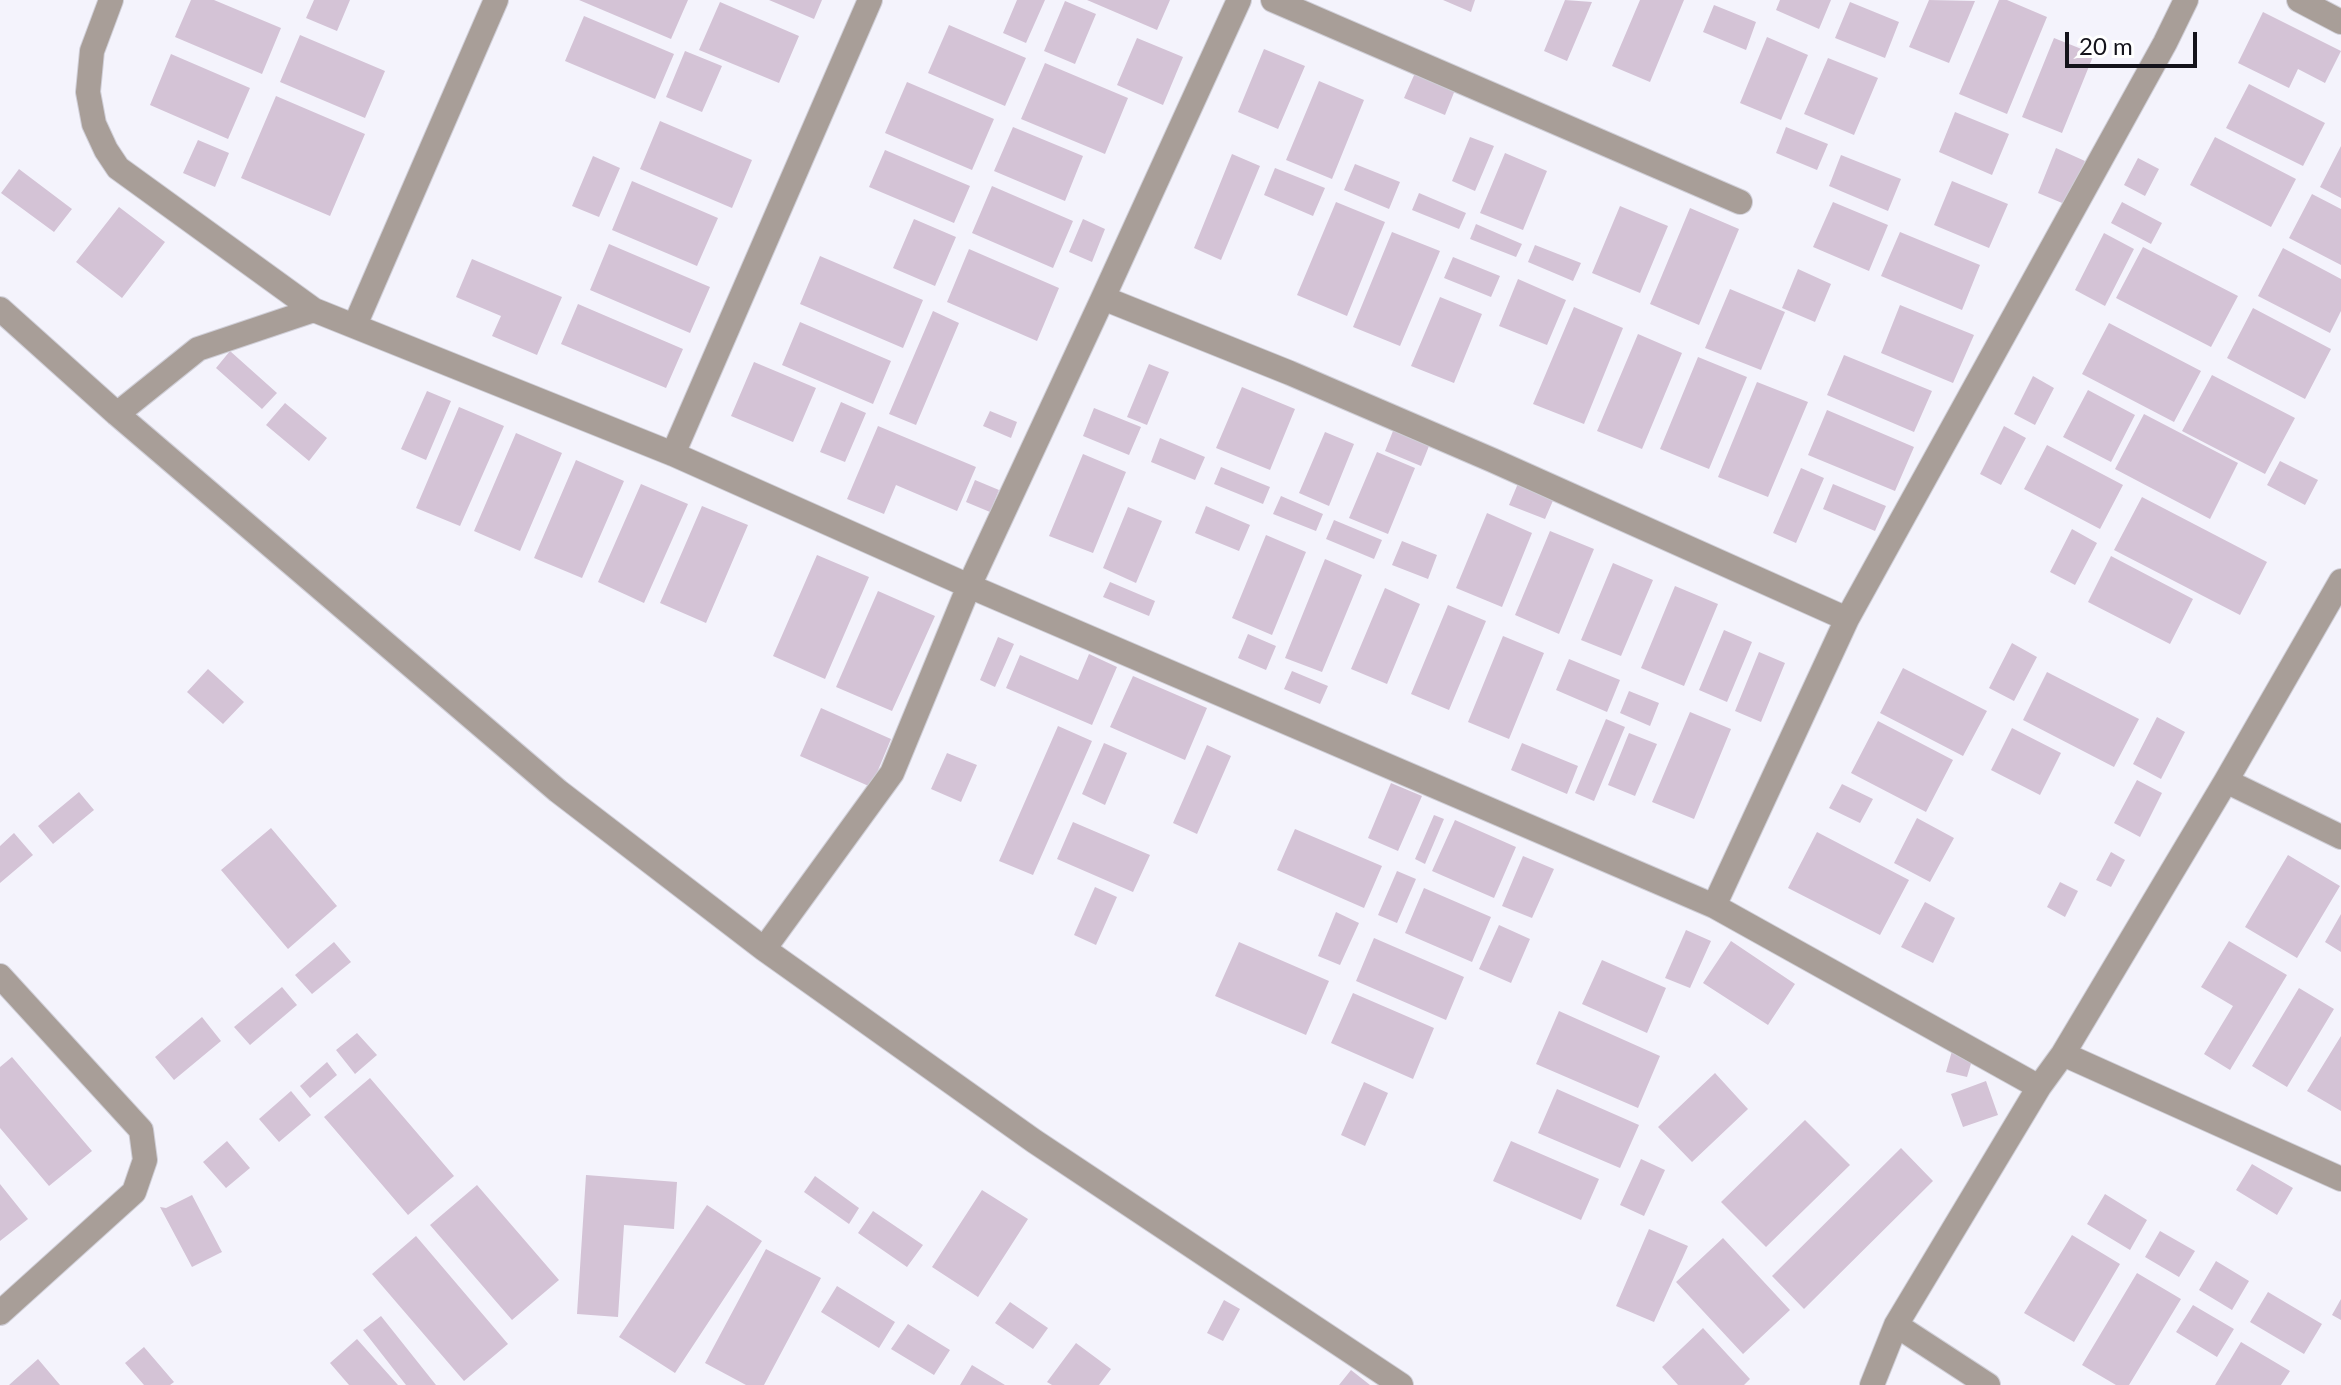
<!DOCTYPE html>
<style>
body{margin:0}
#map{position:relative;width:2341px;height:1385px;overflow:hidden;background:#f4f3fc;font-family:Lato,sans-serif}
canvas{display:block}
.scale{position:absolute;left:2065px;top:32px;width:132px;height:36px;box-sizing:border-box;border:4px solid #14131b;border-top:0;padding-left:10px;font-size:24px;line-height:28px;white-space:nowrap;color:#14131b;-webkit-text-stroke:6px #fff;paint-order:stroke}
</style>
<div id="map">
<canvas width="2341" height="1385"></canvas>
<div class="scale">20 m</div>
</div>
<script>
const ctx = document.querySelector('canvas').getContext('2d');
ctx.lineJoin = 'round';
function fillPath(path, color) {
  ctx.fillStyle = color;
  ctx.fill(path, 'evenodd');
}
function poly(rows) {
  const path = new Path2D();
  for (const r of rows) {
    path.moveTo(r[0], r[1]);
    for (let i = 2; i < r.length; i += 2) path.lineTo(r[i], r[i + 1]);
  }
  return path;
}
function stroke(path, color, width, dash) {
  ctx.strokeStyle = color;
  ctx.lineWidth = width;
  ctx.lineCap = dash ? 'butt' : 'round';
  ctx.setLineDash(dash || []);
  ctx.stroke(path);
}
fillPath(poly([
 [191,0,214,0,281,28,262,74,175,37],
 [314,0,350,0,337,31,306,18],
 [579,0,688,0,671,39],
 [769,0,822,0,814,19],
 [1017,0,1045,0,1026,43,1003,33],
 [1087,0,1170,0,1157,30],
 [1443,0,1475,0,1471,12],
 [1565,0,1592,2,1567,61,1544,51],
 [1640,0,1684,0,1650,82,1612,66],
 [1780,0,1831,0,1819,29,1776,10],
 [1929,0,1975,1,1949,63,1909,47],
 [1999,0,2007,0,2047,17,2007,114,1959,94],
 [1065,1,1096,14,1075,64,1044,51],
 [720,2,799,36,779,83,699,50],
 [1850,2,1899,22,1885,58,1835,38],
 [1714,5,1756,22,1746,50,1703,32],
 [2263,12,2341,51,2325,83,2298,69,2289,88,2238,63],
 [584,16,674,54,655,99,565,61],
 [949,25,1026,58,1005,106,928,73],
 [300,35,385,71,365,118,280,82],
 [1767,37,1808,55,1781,120,1740,103],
 [1137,38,1183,57,1163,105,1117,85],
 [2054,38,2094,54,2062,133,2022,117],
 [1264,49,1305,66,1278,129,1238,112],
 [685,51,722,66,702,112,666,97],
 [171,54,250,88,228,139,150,105],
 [1828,58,1878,78,1854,135,1804,114],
 [1045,63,1128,98,1105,154,1021,119],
 [1415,73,1455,90,1445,115,1404,98],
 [1319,81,1364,100,1332,179,1286,160],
 [907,82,994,119,972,170,885,133],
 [2249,84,2325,123,2303,166,2226,128],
 [276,96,365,134,330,216,241,178],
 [1955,112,2009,134,1992,175,1939,152],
 [660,121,752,160,732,208,640,169],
 [1013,127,1083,156,1065,201,994,171],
 [1786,127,1828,144,1817,170,1776,153],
 [1470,137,1494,146,1475,191,1452,181],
 [2215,137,2296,179,2271,227,2190,185],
 [198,140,229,153,215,187,183,173],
 [2341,146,2341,198,2320,187],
 [2056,148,2085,161,2067,205,2038,193],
 [885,150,970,186,954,223,869,187],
 [1505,153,1547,171,1523,230,1480,213],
 [1232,154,1260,166,1221,260,1194,248],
 [1841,155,1901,179,1888,211,1829,186],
 [593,156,620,168,599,217,572,206],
 [2138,158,2159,169,2145,196,2124,185],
 [1355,164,1400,182,1389,209,1344,190],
 [1275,168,1325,188,1313,216,1264,195],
 [19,169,72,209,54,232,1,193],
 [632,181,718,218,697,266,612,230],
 [1952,181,2008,204,1989,248,1934,225],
 [992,186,1073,221,1053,268,972,233],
 [1419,193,1466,213,1459,229,1412,210],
 [2312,194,2341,209,2341,265,2289,238],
 [1336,202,1385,222,1347,316,1297,295],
 [1833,202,1888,225,1869,271,1813,247],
 [2122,202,2162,223,2151,244,2111,223],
 [1620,206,1668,226,1640,293,1592,273],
 [119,207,165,242,122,298,76,262],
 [1690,208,1739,229,1699,325,1650,304],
 [914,219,956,237,935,286,893,268],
 [1083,219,1105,229,1092,262,1069,252],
 [1476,224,1522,244,1516,257,1470,239],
 [1392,232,1440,251,1400,346,1353,327],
 [1900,232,1980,265,1962,310,1881,276],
 [2104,233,2134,249,2105,306,2075,290],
 [609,244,710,287,690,333,590,290],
 [1535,245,1581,263,1573,281,1528,262],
 [2143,247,2238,296,2211,347,2116,298],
 [2283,248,2341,279,2341,311,2330,333,2258,296],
 [969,249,1059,288,1037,341,947,302],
 [820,256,923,300,903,348,800,304],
 [1453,257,1500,276,1491,297,1444,278],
 [472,259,562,297,537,355,492,336,501,316,456,297],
 [1798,269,1831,284,1815,322,1782,308],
 [1518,279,1566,300,1547,345,1499,326],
 [1730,289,1785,312,1761,370,1705,348],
 [1440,297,1482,314,1454,383,1411,366],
 [578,304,683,349,666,388,561,344],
 [1900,305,1974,335,1953,383,1881,353],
 [1574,307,1623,328,1584,424,1533,404],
 [2253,308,2331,349,2305,399,2227,358],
 [933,311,959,323,916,425,889,414],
 [800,322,891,361,873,404,782,365],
 [2109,323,2201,371,2174,422,2082,374],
 [1638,334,1682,353,1642,449,1597,431],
 [230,351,277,393,262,409,216,368],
 [1844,355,1932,391,1914,432,1827,395],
 [1698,357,1747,377,1709,469,1660,449],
 [754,362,816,388,793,442,731,416],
 [1149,364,1169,372,1147,425,1127,417],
 [2212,375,2295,418,2265,474,2182,431],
 [2033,376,2054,388,2035,425,2014,414],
 [1757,382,1808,402,1768,497,1718,477],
 [1242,387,1295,409,1270,470,1216,448],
 [2088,390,2135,415,2111,462,2063,437],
 [427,391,451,401,426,460,401,449],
 [841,402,866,413,845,462,820,452],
 [285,403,327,438,309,461,266,425],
 [459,407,504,426,460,526,416,508],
 [1094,408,1141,427,1129,455,1083,436],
 [1827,410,1914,447,1895,491,1808,455],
 [990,411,1017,422,1011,438,983,426],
 [2144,414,2238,463,2210,519,2115,469],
 [878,426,976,467,957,511,896,485,884,514,847,499],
 [1395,426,1431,441,1421,466,1385,451],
 [2004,426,2026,438,2001,485,1980,474],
 [1325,432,1354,444,1329,506,1299,493],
 [516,433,562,453,520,551,474,531],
 [1160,438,1205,457,1195,480,1151,462],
 [2047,445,2123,485,2100,529,2024,489],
 [1377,452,1415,468,1388,534,1349,518],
 [1083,454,1126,472,1093,553,1049,536],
 [576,460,624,481,582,578,534,558],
 [2280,461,2318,480,2305,505,2267,485],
 [1221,467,1270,487,1263,504,1214,484],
 [1801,468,1824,478,1796,543,1773,533],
 [975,480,999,490,990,512,966,502],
 [1519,481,1555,496,1545,519,1509,505],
 [641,484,688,504,644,603,598,582],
 [1833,484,1886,506,1875,531,1823,509],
 [1281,496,1323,514,1316,531,1273,514],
 [2142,497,2267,562,2240,615,2114,550],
 [702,506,748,525,706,623,660,603],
 [1206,506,1250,525,1239,551,1195,533],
 [1128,507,1162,521,1136,583,1103,568],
 [1487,513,1532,533,1502,607,1456,588],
 [1334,520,1382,540,1374,559,1326,539],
 [2072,529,2097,543,2075,585,2050,572],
 [1550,531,1594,549,1559,634,1515,615],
 [1266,535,1306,552,1272,635,1232,618],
 [1402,541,1437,555,1428,579,1392,565],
 [817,555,869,577,825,679,773,656],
 [2111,556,2193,599,2170,644,2088,602],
 [1325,559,1362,575,1322,672,1285,658],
 [1613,563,1653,580,1621,656,1581,640],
 [1110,582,1155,601,1149,616,1103,597],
 [1675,586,1718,604,1684,686,1641,668],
 [1385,588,1420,604,1387,684,1351,669],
 [878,591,935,616,892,711,836,687],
 [1448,605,1486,621,1449,710,1411,694],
 [1724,630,1752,642,1727,702,1699,690],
 [1248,634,1276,646,1266,670,1238,658],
 [1503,636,1544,653,1509,739,1468,722],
 [998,637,1014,644,995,687,980,680],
 [2012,643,2037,657,2014,701,1989,688],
 [1759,652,1785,663,1761,722,1735,711],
 [1089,654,1117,667,1092,725,1006,688,1020,655,1078,680],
 [1569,659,1620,680,1607,712,1556,690],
 [1903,668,1987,711,1963,756,1880,713],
 [208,669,244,702,223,724,187,692],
 [1292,671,1328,686,1320,704,1284,689],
 [2047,672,2139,719,2114,767,2023,720],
 [1133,676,1207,708,1185,760,1110,727],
 [1629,691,1659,703,1650,726,1620,713],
 [821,708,891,739,871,787,800,756],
 [1690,712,1731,729,1694,819,1652,802],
 [2157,717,2185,732,2161,779,2133,764],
 [1606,719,1625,727,1594,801,1575,793],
 [1878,721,1953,760,1926,812,1851,773],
 [1058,726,1092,741,1033,875,999,861],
 [2012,728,2061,753,2040,795,1991,770],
 [1629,733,1657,744,1635,796,1608,785],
 [1104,743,1127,753,1105,805,1082,794],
 [1522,743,1578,766,1567,794,1511,770],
 [1207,745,1231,756,1197,834,1173,823],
 [947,753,977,765,961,802,931,789],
 [2137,780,2162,793,2140,837,2114,823],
 [1391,783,1422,796,1398,851,1368,838],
 [1842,784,1873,799,1860,823,1829,808],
 [79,792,94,810,53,844,38,826],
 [1434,815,1444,819,1425,864,1415,859],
 [1917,818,1954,838,1930,882,1894,863],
 [1455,820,1516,847,1494,898,1432,871],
 [1073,822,1150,855,1133,892,1057,859],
 [271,828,337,906,288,949,221,870],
 [1295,829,1382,866,1364,908,1277,870],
 [1817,832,1909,880,1880,935,1788,888],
 [14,833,33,855,0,883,0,846],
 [2111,852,2125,860,2111,887,2096,880],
 [2288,855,2340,886,2297,958,2245,927],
 [1523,856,1554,869,1532,918,1502,906],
 [1397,871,1416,879,1397,923,1378,915],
 [2060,882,2078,891,2065,917,2047,907],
 [1095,887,1117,897,1096,945,1074,935],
 [1424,888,1491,917,1472,962,1405,933],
 [1925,902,1955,918,1933,963,1901,947],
 [1336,912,1359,923,1340,965,1318,956],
 [2341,914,2341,952,2325,942],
 [1499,925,1530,939,1511,983,1479,969],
 [1686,930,1711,941,1690,988,1665,978],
 [1374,938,1464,977,1446,1020,1356,981],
 [1731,941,1795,984,1768,1025,1703,983],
 [2229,941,2287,975,2230,1070,2204,1054,2233,1006,2201,987],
 [334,942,351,962,312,994,295,975],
 [1239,942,1329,981,1306,1035,1215,996],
 [1602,960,1666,988,1647,1033,1582,1004],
 [282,987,297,1005,250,1045,234,1027],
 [2299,988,2334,1009,2287,1087,2252,1066],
 [1353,993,1434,1028,1413,1079,1331,1043],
 [1559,1011,1660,1056,1638,1108,1536,1064],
 [202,1017,221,1041,174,1080,155,1057],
 [357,1033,377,1055,355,1074,336,1050],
 [2341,1036,2341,1111,2307,1091],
 [1952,1051,1973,1057,1967,1077,1946,1072],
 [12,1057,92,1151,49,1186,0,1128,0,1067],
 [327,1062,337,1075,310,1098,300,1086],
 [1715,1073,1748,1109,1692,1162,1658,1127],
 [370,1078,454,1176,408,1215,324,1117],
 [1986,1081,1998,1115,1963,1127,1951,1094],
 [1364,1082,1388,1093,1365,1146,1341,1135],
 [1557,1089,1639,1125,1620,1168,1538,1133],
 [291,1091,311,1115,279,1142,259,1119],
 [1805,1120,1850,1165,1766,1247,1721,1202],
 [227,1141,250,1168,226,1188,203,1162],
 [1511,1141,1599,1179,1581,1220,1493,1181],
 [1901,1148,1933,1181,1804,1309,1772,1276],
 [1641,1159,1665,1170,1644,1216,1620,1205],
 [2252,1164,2293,1188,2277,1215,2236,1190],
 [586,1175,677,1182,674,1229,624,1225,618,1317,577,1314],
 [815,1176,859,1208,849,1224,804,1192],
 [0,1184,28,1219,0,1241],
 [477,1185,559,1280,512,1320,430,1225],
 [982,1190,1028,1219,978,1297,932,1267],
 [2105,1194,2147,1220,2130,1250,2087,1224],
 [192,1195,222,1252,192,1267,160,1207,166,1208],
 [707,1205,762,1241,675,1373,619,1337],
 [873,1211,923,1245,907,1267,858,1233],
 [1649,1229,1688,1246,1654,1322,1616,1306],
 [2160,1231,2195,1251,2179,1277,2145,1257],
 [2072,1235,2120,1264,2074,1342,2024,1313],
 [416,1236,508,1344,464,1381,372,1274],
 [1723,1238,1790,1310,1743,1354,1676,1282],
 [766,1249,821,1278,764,1385,746,1385,705,1363],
 [2216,1261,2249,1281,2232,1310,2199,1290],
 [2137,1273,2181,1299,2129,1385,2116,1385,2082,1365],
 [837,1286,895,1322,879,1348,821,1312],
 [2268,1292,2322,1324,2304,1354,2250,1322],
 [2341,1299,2341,1320,2332,1315],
 [1224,1300,1240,1309,1223,1341,1207,1333],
 [1010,1302,1048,1328,1033,1349,995,1323],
 [2193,1305,2234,1329,2217,1357,2176,1332],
 [381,1316,436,1385,406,1385,363,1330],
 [908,1324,950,1350,934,1375,891,1349],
 [1703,1328,1750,1379,1744,1385,1678,1385,1662,1367],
 [357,1339,398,1385,349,1385,330,1363],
 [2241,1342,2290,1371,2281,1385,2215,1385],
 [1076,1343,1111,1369,1099,1385,1052,1385,1047,1382],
 [144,1347,174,1382,170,1385,144,1385,125,1363],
 [38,1359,60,1385,9,1385],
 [972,1365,1005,1385,960,1385],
 [1351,1370,1370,1385,1339,1385]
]), '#d4c3d6');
const minor = poly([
 [111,0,92,51,88,92,94,124,106,150,118,168,314,310,673,454,969,586,1714,906,2039,1087],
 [1273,0,1740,202],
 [2299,0,2341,22],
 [1103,298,1290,373,1492,460,1847,619],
 [0,309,117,414,558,791,764,949,1034,1141,1401,1385],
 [355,325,496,0],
 [117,414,198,349,314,310],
 [673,454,870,0],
 [2226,781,2341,837],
 [1714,906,1847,619,2165,43,2186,0],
 [764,949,892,773,969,586,1103,298,1239,0],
 [0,976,141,1130,145,1160,134,1192,0,1313],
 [2063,1054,2341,1179],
 [1896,1325,1988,1385],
 [1872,1385,1896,1325,2039,1087,2063,1054,2226,781,2341,581]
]);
stroke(minor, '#d0cfd8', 26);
stroke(minor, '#a89e98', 24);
</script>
